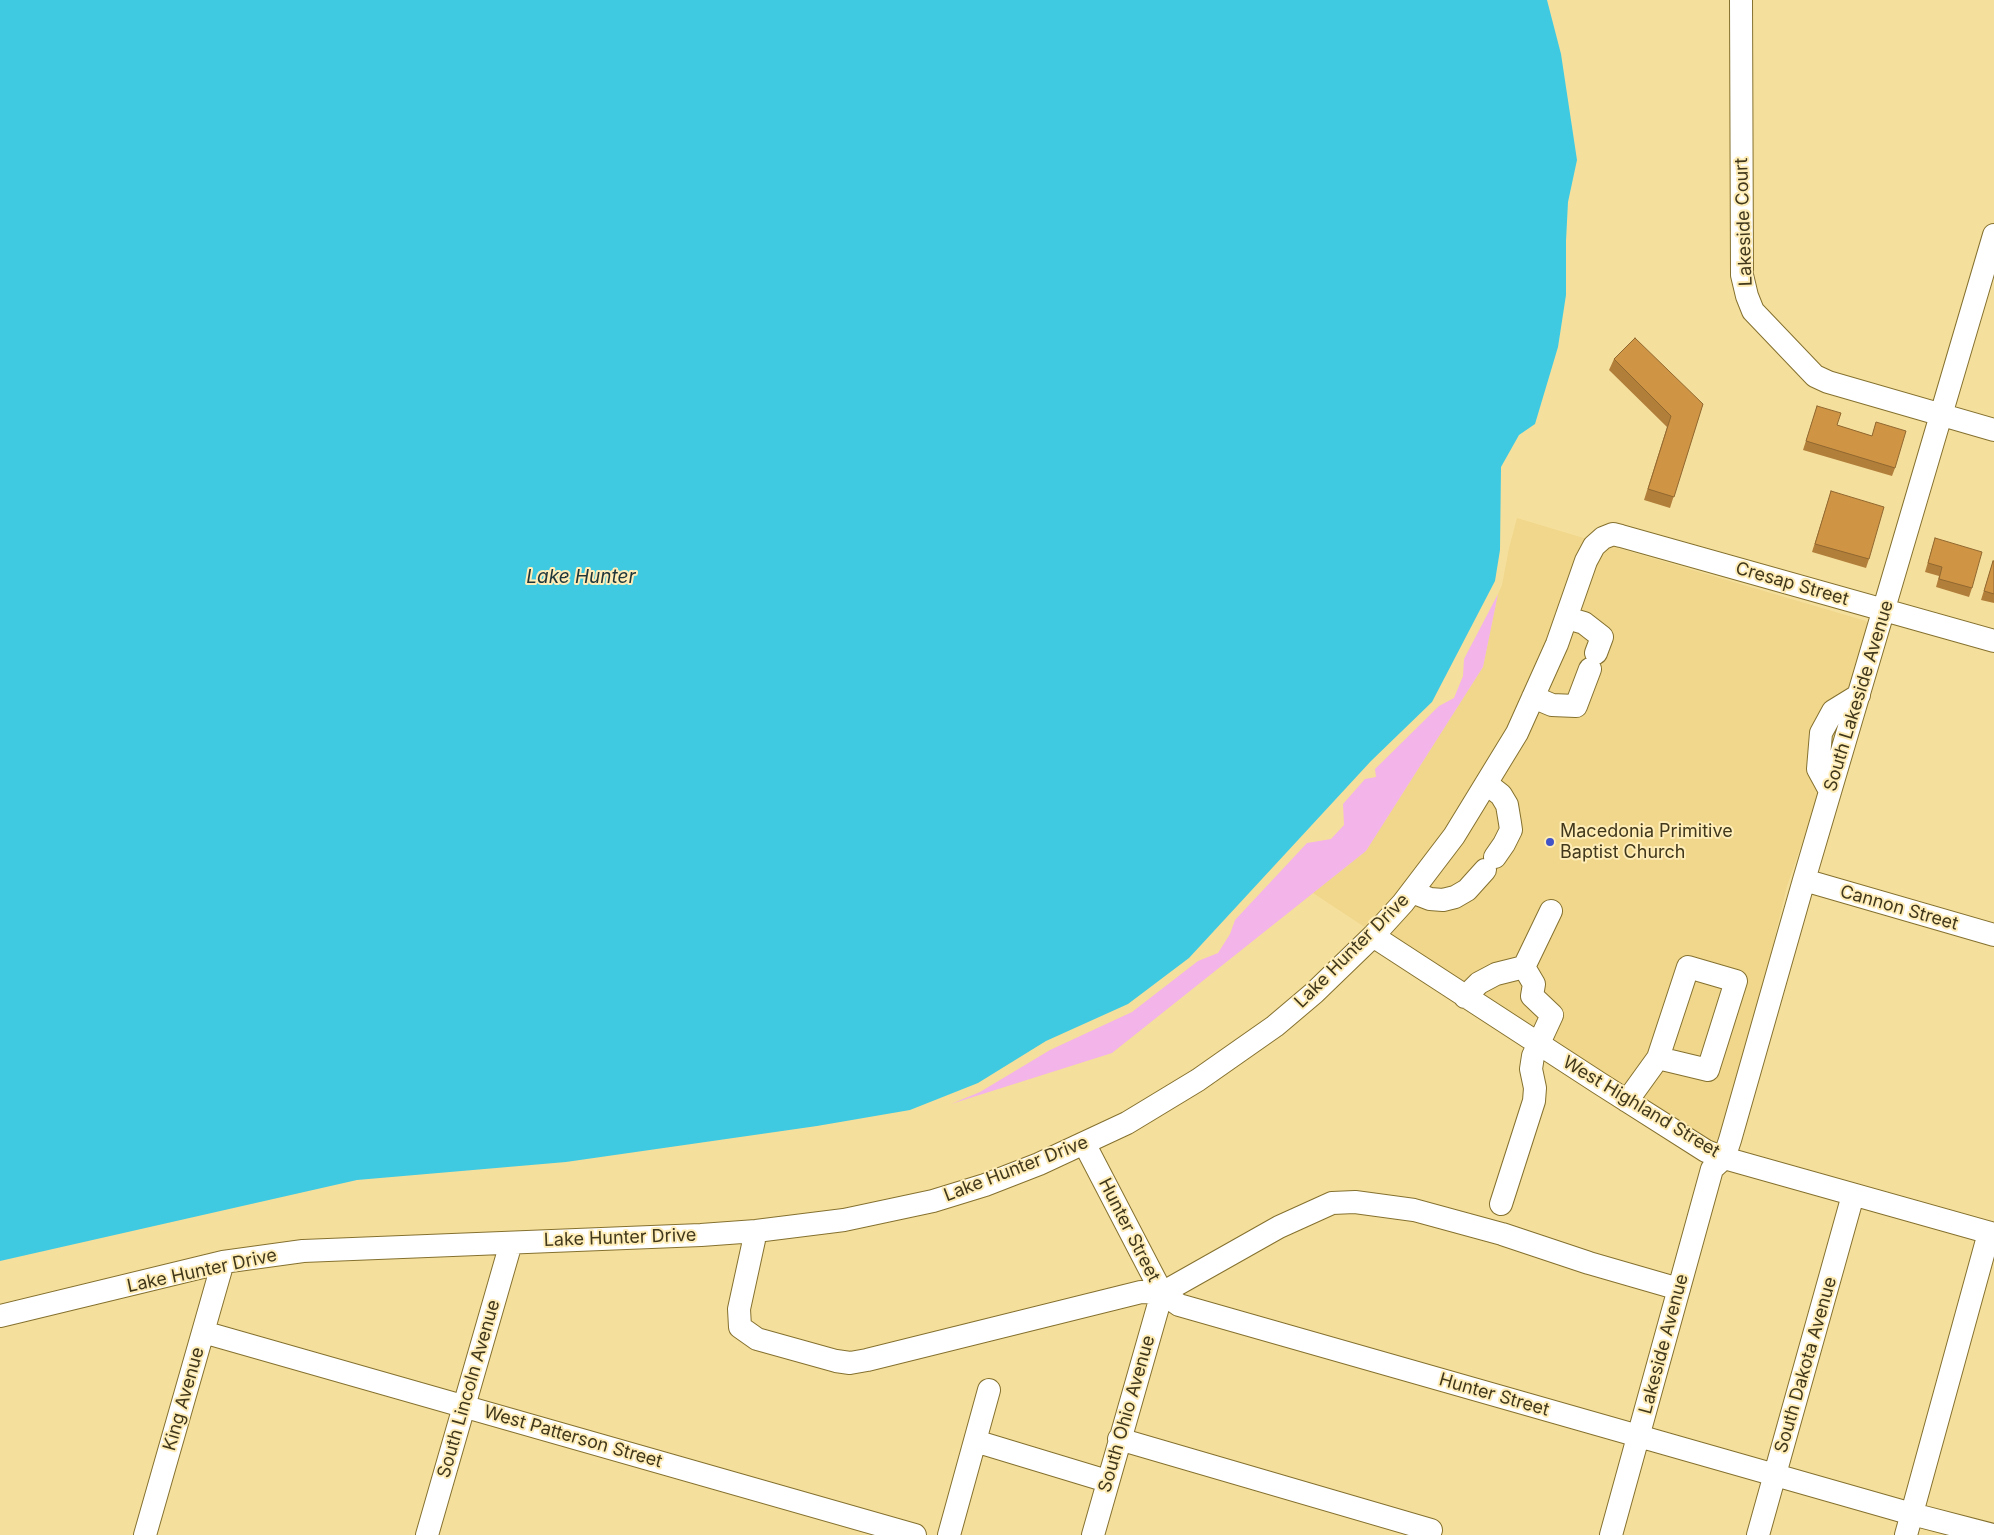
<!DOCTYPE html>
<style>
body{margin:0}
canvas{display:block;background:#f5df9c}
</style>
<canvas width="1994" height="1535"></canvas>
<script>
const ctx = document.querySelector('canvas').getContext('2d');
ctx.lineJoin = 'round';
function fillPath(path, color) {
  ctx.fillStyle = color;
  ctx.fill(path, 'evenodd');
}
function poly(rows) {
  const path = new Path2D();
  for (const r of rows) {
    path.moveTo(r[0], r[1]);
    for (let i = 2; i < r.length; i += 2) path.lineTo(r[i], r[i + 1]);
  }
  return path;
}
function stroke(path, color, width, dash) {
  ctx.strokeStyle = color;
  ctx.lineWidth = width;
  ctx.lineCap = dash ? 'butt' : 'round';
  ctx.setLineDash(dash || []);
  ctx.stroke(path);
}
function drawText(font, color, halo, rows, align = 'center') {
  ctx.font = font + ' Inter,sans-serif';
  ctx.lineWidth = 4;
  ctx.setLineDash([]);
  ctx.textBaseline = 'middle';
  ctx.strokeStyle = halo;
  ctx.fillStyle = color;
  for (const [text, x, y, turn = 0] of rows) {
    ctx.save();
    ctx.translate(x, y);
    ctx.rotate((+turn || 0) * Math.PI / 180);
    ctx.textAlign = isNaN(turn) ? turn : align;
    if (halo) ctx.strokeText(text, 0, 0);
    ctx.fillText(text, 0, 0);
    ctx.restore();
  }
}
fillPath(poly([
 [1517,518,1587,539,1581,546,1582,548,1548,640,1508,728,1447,830,1397,895,1372,922,1370,922,1366,928,1313,893,1366,851,1483,667,1498,594,1502,585,1509,548],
 [1611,546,1866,621,1869,627,1822,786,1787,886,1763,987,1718,1144,1604,1074,1388,934,1525,738,1549,691,1595,566,1602,553]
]), '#f0d78c');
fillPath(poly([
 [1498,594,1483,667,1366,851,1112,1053,951,1104,980,1092,1050,1050,1132,1012,1198,961,1218,953,1230,934,1235,920,1307,843,1331,839,1344,825,1343,804,1365,779,1376,777,1375,769,1439,706,1454,698,1463,676,1464,659]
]), '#f2b4e9');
fillPath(poly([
 [0,0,1547,0,1561,54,1577,160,1568,202,1566,241,1566,295,1558,347,1535,424,1519,435,1501,467,1500,550,1495,581,1432,702,1371,761,1189,958,1128,1004,1046,1041,978,1083,910,1110,817,1126,566,1162,357,1180,0,1261]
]), '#40cae2');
const minor = poly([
 [1741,0,1742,275,1747,296,1753,311,1815,376,1828,382,1994,430],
 [1567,618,1584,623,1602,637,1596,653],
 [1533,697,1552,705,1576,706,1590,669],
 [1487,784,1501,795,1507,805,1510,823,1511,830,1504,844,1495,857],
 [1830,791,1818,769,1821,733,1833,711,1859,695],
 [1804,880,1994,935],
 [1412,892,1430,899,1443,900,1455,897,1467,890,1485,870],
 [1373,936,1599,1083,1706,1151,1724,1158,1994,1234],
 [1524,967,1551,911],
 [1465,997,1479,983,1496,974,1524,967],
 [1627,1101,1658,1058,1688,967,1736,981,1708,1070,1658,1058],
 [1084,1143,1162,1293,1179,1305,1912,1514,1993,1535],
 [1501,1204,1534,1101,1535,1088,1531,1069,1533,1056,1552,1015,1532,996,1534,984,1524,967],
 [756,1231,739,1309,740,1327,757,1339,836,1361,850,1363,867,1360,1141,1292,1162,1293,1279,1227,1332,1203,1355,1202,1414,1210,1502,1234,1589,1263,1679,1289],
 [0,1316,223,1262,303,1251,701,1235,756,1231,844,1220,933,1201,985,1185,1039,1164,1127,1123,1198,1080,1275,1026,1314,993,1373,936,1403,903,1454,836,1517,733,1557,644,1586,561,1594,546,1603,538,1613,534,1621,536,1994,641],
 [203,1332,915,1535],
 [1119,1439,1431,1530],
 [975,1441,1107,1481],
 [145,1535,223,1262],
 [427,1535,511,1243],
 [949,1535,989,1390],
 [1093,1535,1162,1293],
 [1611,1535,1712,1169,1724,1158,1730,1140,1804,880,1994,235],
 [1758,1535,1853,1195],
 [1906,1535,1989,1233]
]);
stroke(minor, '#85712f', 24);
stroke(minor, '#fff', 22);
fillPath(poly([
 [1614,359,1703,404,1670,508,1644,500,1667,427,1609,370],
 [1817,406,1837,425,1872,436,1876,422,1895,468,1892,476,1803,450],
 [1831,491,1869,559,1866,568,1812,552],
 [1935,538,1972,588,1969,597,1936,587,1939,576,1925,572],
 [1993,561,1994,561,1994,603,1981,600]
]), '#b27f3a');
const building = poly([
 [1635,338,1703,404,1674,497,1648,489,1671,416,1614,359,1635,338],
 [1817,406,1841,413,1837,425,1872,436,1876,422,1906,431,1895,468,1806,441,1817,406],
 [1831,491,1884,507,1869,559,1815,544,1831,491],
 [1935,538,1982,552,1972,588,1939,579,1942,567,1928,563,1935,538],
 [1993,561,1994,561,1994,594,1984,591,1993,561]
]);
fillPath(building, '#cf9444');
stroke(building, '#916830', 1);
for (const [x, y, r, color] of [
 [1550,842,5,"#4153c6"]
]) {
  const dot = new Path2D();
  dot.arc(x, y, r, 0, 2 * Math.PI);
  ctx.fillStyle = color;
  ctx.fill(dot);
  stroke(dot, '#ffedb8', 2);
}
drawText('18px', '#41381c', '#ffedb8', [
 ["Lakeside Court",1744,222,-92],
 ["Cresap Street",1792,584,16],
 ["South Lakeside Avenue",1859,696,-73],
 ["Cannon Street",1899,908,16],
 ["Lake Hunter Drive",1352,951,-45],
 ["West Highland Street",1641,1107,31],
 ["Lake Hunter Drive",1016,1169,-21],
 ["Hunter Street",1129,1230,63],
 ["Lake Hunter Drive",620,1238,-2],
 ["Lake Hunter Drive",202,1271,-12],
 ["Lakeside Avenue",1664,1344,-75],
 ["South Dakota Avenue",1806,1365,-74],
 ["South Lincoln Avenue",469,1389,-74],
 ["Hunter Street",1494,1395,16],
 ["King Avenue",184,1399,-74],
 ["South Ohio Avenue",1127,1414,-74],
 ["West Patterson Street",573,1437,16]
]);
drawText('18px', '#41381c', '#ffedb8', [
 ["Macedonia Primitive",1560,832],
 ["Baptist Church",1560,853]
], 'left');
drawText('italic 19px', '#1e353a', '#ffedb8', [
 ["Lake Hunter",581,577]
]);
</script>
